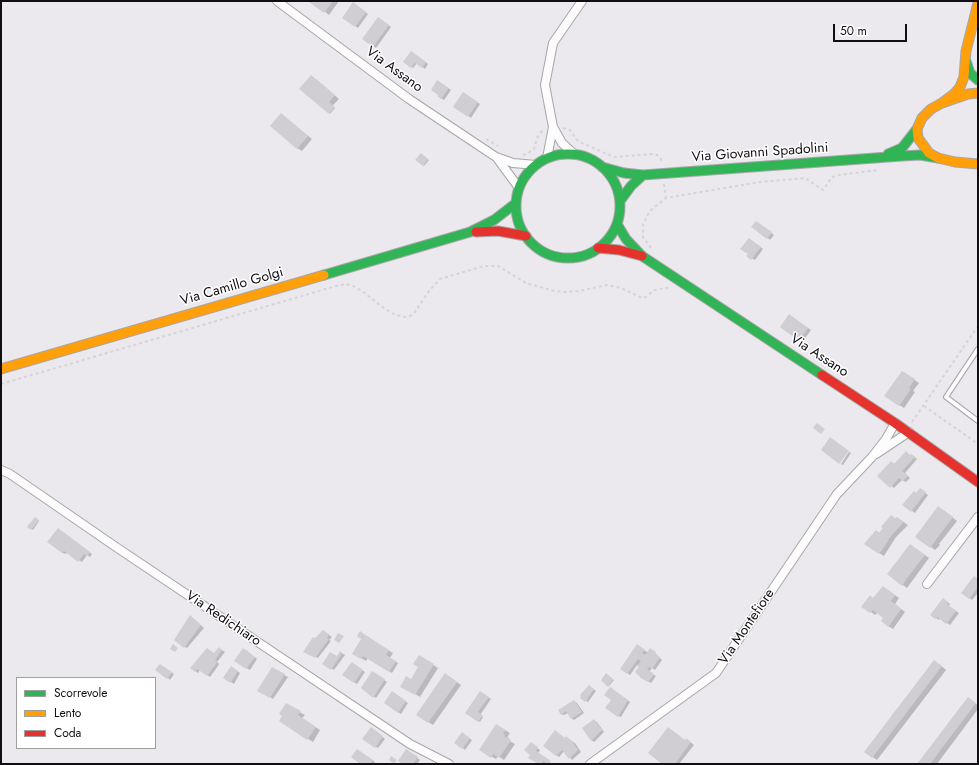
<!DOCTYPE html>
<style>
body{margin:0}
#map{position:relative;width:979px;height:765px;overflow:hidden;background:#ebe8ee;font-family:Jost,sans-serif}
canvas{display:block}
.frame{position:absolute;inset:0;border:2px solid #100e12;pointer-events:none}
.legend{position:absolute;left:16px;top:677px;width:140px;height:72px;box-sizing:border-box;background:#fff;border:1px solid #9f9fa0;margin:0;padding:5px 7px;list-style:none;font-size:12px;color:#100e12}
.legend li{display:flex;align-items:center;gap:8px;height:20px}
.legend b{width:20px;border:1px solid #9f9fa0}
.scale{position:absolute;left:833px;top:24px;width:74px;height:18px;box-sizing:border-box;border:2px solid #100e12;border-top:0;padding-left:5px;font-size:12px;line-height:14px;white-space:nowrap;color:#100e12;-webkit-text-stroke:3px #fff;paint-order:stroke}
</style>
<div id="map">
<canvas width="979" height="765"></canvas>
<div class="frame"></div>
<ul class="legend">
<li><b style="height:5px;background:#30b455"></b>Scorrevole</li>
<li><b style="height:5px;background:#ff9f0a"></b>Lento</li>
<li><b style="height:5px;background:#e5322d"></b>Coda</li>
</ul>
<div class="scale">50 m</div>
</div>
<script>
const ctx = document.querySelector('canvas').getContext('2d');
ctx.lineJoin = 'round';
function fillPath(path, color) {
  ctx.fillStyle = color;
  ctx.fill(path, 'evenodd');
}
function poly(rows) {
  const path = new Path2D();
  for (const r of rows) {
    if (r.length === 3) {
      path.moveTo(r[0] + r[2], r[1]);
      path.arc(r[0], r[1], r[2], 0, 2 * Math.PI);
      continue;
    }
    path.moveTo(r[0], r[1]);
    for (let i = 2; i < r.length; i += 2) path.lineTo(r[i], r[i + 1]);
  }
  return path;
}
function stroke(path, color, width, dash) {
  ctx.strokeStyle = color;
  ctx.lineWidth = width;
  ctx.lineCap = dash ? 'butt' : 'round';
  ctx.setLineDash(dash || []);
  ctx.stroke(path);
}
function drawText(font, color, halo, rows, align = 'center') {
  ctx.font = font + ' Jost,sans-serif';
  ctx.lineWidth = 3;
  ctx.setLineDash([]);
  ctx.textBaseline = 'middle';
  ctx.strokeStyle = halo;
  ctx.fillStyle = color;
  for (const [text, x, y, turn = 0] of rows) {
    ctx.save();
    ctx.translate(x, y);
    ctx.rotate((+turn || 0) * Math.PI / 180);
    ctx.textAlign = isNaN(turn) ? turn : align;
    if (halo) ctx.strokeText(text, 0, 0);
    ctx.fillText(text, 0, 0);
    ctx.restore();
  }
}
fillPath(poly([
 [311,1,339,1,329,15],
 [356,5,368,14,358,28,343,17],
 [381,20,391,27,376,48,373,46],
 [414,54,428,64,425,69,417,63,413,68,404,62],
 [316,79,339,99,332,106,335,108,330,114],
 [441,83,451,90,444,100,438,96],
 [463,93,480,104,471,118,454,106],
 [281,114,312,139,302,151,297,148],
 [421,155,429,160,424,166,417,160],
 [759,224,774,235,770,240,768,238],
 [752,241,763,249,755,260,748,256],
 [792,317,811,330,803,341,781,326],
 [907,375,919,383,913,391,915,392,904,408,885,396],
 [849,452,851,453,843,465,841,464],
 [912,455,917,459,905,473,910,478,906,482,902,480,894,488,879,476,891,462,895,464],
 [923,491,928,495,915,513,903,505],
 [943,510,957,521,939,544,940,545,935,550,916,536],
 [35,518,39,521,33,530,28,526],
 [896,519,902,521,908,525,896,537,884,556,879,553,876,531,880,533],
 [61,531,92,554,90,557,87,555,82,562,67,552,66,554,63,553,48,542],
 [915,548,929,558,907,588,888,574],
 [978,580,978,593,972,600,962,593],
 [888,590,899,598,895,604,905,612,893,629,888,626,885,618,878,612,875,615,863,606],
 [946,601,950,604,949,606,959,613,950,625,940,618,939,620,936,618],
 [193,618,204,628,187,648,185,647],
 [323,631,332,637,329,640,331,641,318,658,313,655,315,639],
 [360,633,393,653,390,658,398,663,392,673,368,658,366,661,354,654,363,639,358,636],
 [640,647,647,652,653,651,662,660,655,670,652,668,649,672,656,676,651,683,642,678,641,667,637,665,630,675,627,673],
 [219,648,225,652,217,662,219,664,218,666,210,677,200,670,198,673,195,671,207,649,214,654],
 [246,650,257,659,250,670,235,661],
 [340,652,345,655,334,670,324,663,337,658],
 [419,656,438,668,420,697,406,688,420,667],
 [939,664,946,670,877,760,865,752],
 [355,665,365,672,357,684,354,682],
 [163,667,174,674,170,680,168,678],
 [231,667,240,673,234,684,224,677],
 [272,669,288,677,273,699,259,690],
 [372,672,387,682,376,698,362,688],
 [606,675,614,680,609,686,608,686],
 [450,677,461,685,433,725,417,715],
 [592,688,596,691,588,702,586,701],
 [613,690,630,702,621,717,618,716,612,700],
 [480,692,491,699,480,715,483,717,480,722,466,713],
 [392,693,408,703,401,714,398,712],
 [574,701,577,703,584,713,574,720,571,718,568,713,564,715,561,714],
 [972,701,978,705,978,709,937,764,919,764],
 [286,705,305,715,302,718,320,730,313,742,280,721,284,716],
 [594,720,597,722,604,732,594,742,591,740],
 [496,725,510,733,507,737,509,738,508,740,515,744,504,760,498,756,496,759,480,750],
 [374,730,385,739,378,748,364,739],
 [465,735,472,740,465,750,463,748],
 [565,739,569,739,575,743,581,752,572,760,564,751,559,757,556,755],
 [685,741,689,741,694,745,679,764,664,764],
 [531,744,540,750,538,753,552,764,547,762,545,764,540,764,531,755],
 [360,752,375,762,374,764,360,764],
 [409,752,420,760,417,764,403,764]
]), '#0003');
fillPath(poly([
 [310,1,333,1,324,13,309,2],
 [353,2,366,12,355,27,342,18],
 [378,17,389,25,373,47,362,39],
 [411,51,426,62,422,68,415,63,411,68,403,62],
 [311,75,335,95,329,102,335,107,329,114,299,89],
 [437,80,449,88,441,99,437,96,438,95,431,90],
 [463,92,478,102,468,117,453,107],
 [281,113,308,136,297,149,270,126],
 [421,153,428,159,423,166,415,160],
 [756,221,772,232,767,239,751,227],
 [749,238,761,247,751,260,746,256,748,254,740,249],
 [789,314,808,328,799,341,780,327],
 [902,371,915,379,909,388,911,389,899,406,884,396],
 [817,423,825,429,821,434,813,428],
 [830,437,849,451,839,464,821,450],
 [906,451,910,455,911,454,915,457,902,471,908,476,903,481,899,478,890,488,877,476,891,461,894,464],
 [920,488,926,492,911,512,902,505,914,491,916,493],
 [938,506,953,517,935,541,930,548,915,537],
 [891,515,895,518,897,517,904,522,892,535,888,540,889,540,879,554,864,544,876,530,879,533,883,528,881,527],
 [35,517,39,520,31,530,27,527],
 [58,528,90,552,87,556,84,554,78,562,64,551,62,553,47,542],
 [910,544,925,555,907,578,902,586,887,574],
 [974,576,978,579,978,587,969,599,961,593],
 [883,586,895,595,891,601,901,609,888,627,881,621,883,618,873,610,870,613,861,607,870,595,873,598],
 [943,598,948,602,947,604,956,611,946,624,937,617,935,619,930,615],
 [190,615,201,625,184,648,174,640],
 [323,630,329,634,327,638,329,639,315,658,303,652,313,637,315,638],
 [360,631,364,634,360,639,357,636],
 [338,633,344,636,339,643,334,640],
 [364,634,389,650,386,655,396,661,389,672,363,656,361,659,352,654],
 [173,644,178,648,175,652,170,649],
 [637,644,645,650,642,653,645,655,650,648,656,652,655,654,660,657,652,669,649,667,647,669,654,674,648,682,641,678,635,672,639,667,637,666,641,661,638,659,627,674,620,669],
 [219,647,222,650,215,660,217,661,216,664,207,676,197,669,195,672,190,668,207,648,214,653],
 [243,648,255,657,246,669,234,661],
 [340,651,342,653,331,670,322,664,330,652,337,656],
 [419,655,434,664,415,695,400,687,406,676,411,679,418,667,413,664],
 [934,660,942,666,872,758,864,752],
 [352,662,363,670,354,683,342,675],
 [160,664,172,672,167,679,155,670],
 [231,666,238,671,230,683,223,678],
 [272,667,285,674,270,698,257,691],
 [372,671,385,679,373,698,361,688],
 [445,673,457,682,428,723,416,715],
 [606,673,613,679,608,687,601,680],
 [589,685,594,689,585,702,580,698,581,696,580,695],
 [610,687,628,700,618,717,605,708,611,700,604,695],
 [392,691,406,701,398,713,384,703],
 [480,691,489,697,478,712,483,715,478,722,465,713],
 [968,697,976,703,930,764,917,764],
 [574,700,582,712,571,719,566,711,561,715,558,710],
 [286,703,301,711,298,715,316,727,307,740,279,721,282,716,279,714],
 [594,719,602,730,591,741,582,728],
 [496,724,506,730,503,733,505,735,504,736,511,740,499,758,493,754,491,758,479,750],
 [371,727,383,736,375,748,362,739],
 [668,727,685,740,686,738,691,742,675,764,662,764,648,753],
 [555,730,565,738,566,736,572,741,578,750,569,759,562,750,556,756,543,746],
 [462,732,470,738,462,749,454,743],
 [531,742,538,747,536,751,551,761,548,764,543,761,542,764,538,764,528,758,530,755,524,750],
 [357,749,373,760,370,764,360,764,351,757],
 [406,749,418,757,413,764,402,764,398,761],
 [391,756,397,760,394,764,389,760]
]), '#d0ced3');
const lane = poly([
 [978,349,946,397,978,421]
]);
const street = poly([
 [277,1,409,99,496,157,513,163,536,165],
 [574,154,562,143,553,127,545,85,553,43,582,1],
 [497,158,519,188],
 [547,158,553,127],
 [876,454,909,432],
 [1,470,10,474,116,547,410,744,449,764],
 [927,584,978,517],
 [590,764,716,673,837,494,872,457,886,439,895,423]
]);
const fast = poly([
 [966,61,970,73,978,80],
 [888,154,902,148,917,129],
 [568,206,52],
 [602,167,624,173,643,175,902,156,920,155,938,158],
 [620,201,631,186,643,175],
 [617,224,626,239,642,256,822,375],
 [324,275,470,232,494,220,516,203]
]);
const slow = poly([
 [978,93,968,94,942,103,931,109,922,118,917,129,918,138,929,153,938,158,955,162,978,164],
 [942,103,954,94,960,87,964,77,966,51,978,3],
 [1,369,324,275]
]);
const jam = poly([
 [476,232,498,231,526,236],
 [598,248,619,250,642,256],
 [822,375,895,423,978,482]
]);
stroke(lane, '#a8a6aa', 6);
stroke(street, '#a8a6aa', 10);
stroke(fast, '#a8a6aa', 11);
stroke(slow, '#a8a6aa', 11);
stroke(jam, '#a8a6aa', 11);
stroke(poly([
 [563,128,570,130,577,140,582,143,614,157,653,154,657,155,661,159,661,163],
 [486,139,498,146],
 [523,155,527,154,534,149,537,138,541,132,543,131],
 [664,184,666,198],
 [651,248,643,237,643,224,650,211,666,198,760,182,805,178,823,190,832,177,839,175,878,170],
 [1,384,336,286,346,284,353,286,362,291,385,309,396,315,404,317,410,316,415,312,429,291,440,279,484,266,498,266,526,283,554,291,565,292,579,291,607,285,621,288,640,297,644,298,655,290,671,287],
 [924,406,978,444],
 [912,422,978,326]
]), '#d6d4d7', 2, [3, 3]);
stroke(lane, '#fcfcfc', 4);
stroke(street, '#fcfcfc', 8);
stroke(fast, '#30b455', 9);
stroke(slow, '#ff9f0a', 9);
stroke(jam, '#e5322d', 9);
drawText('14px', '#100e12', '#fff', [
 ["Via Assano",394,70,36],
 ["Via Giovanni Spadolini",760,153,-4],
 ["Via Camillo Golgi",232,287,-16],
 ["Via Assano",819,356,33],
 ["Via Redichiaro",223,619,34],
 ["Via Montefiore",747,627,-56]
]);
</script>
